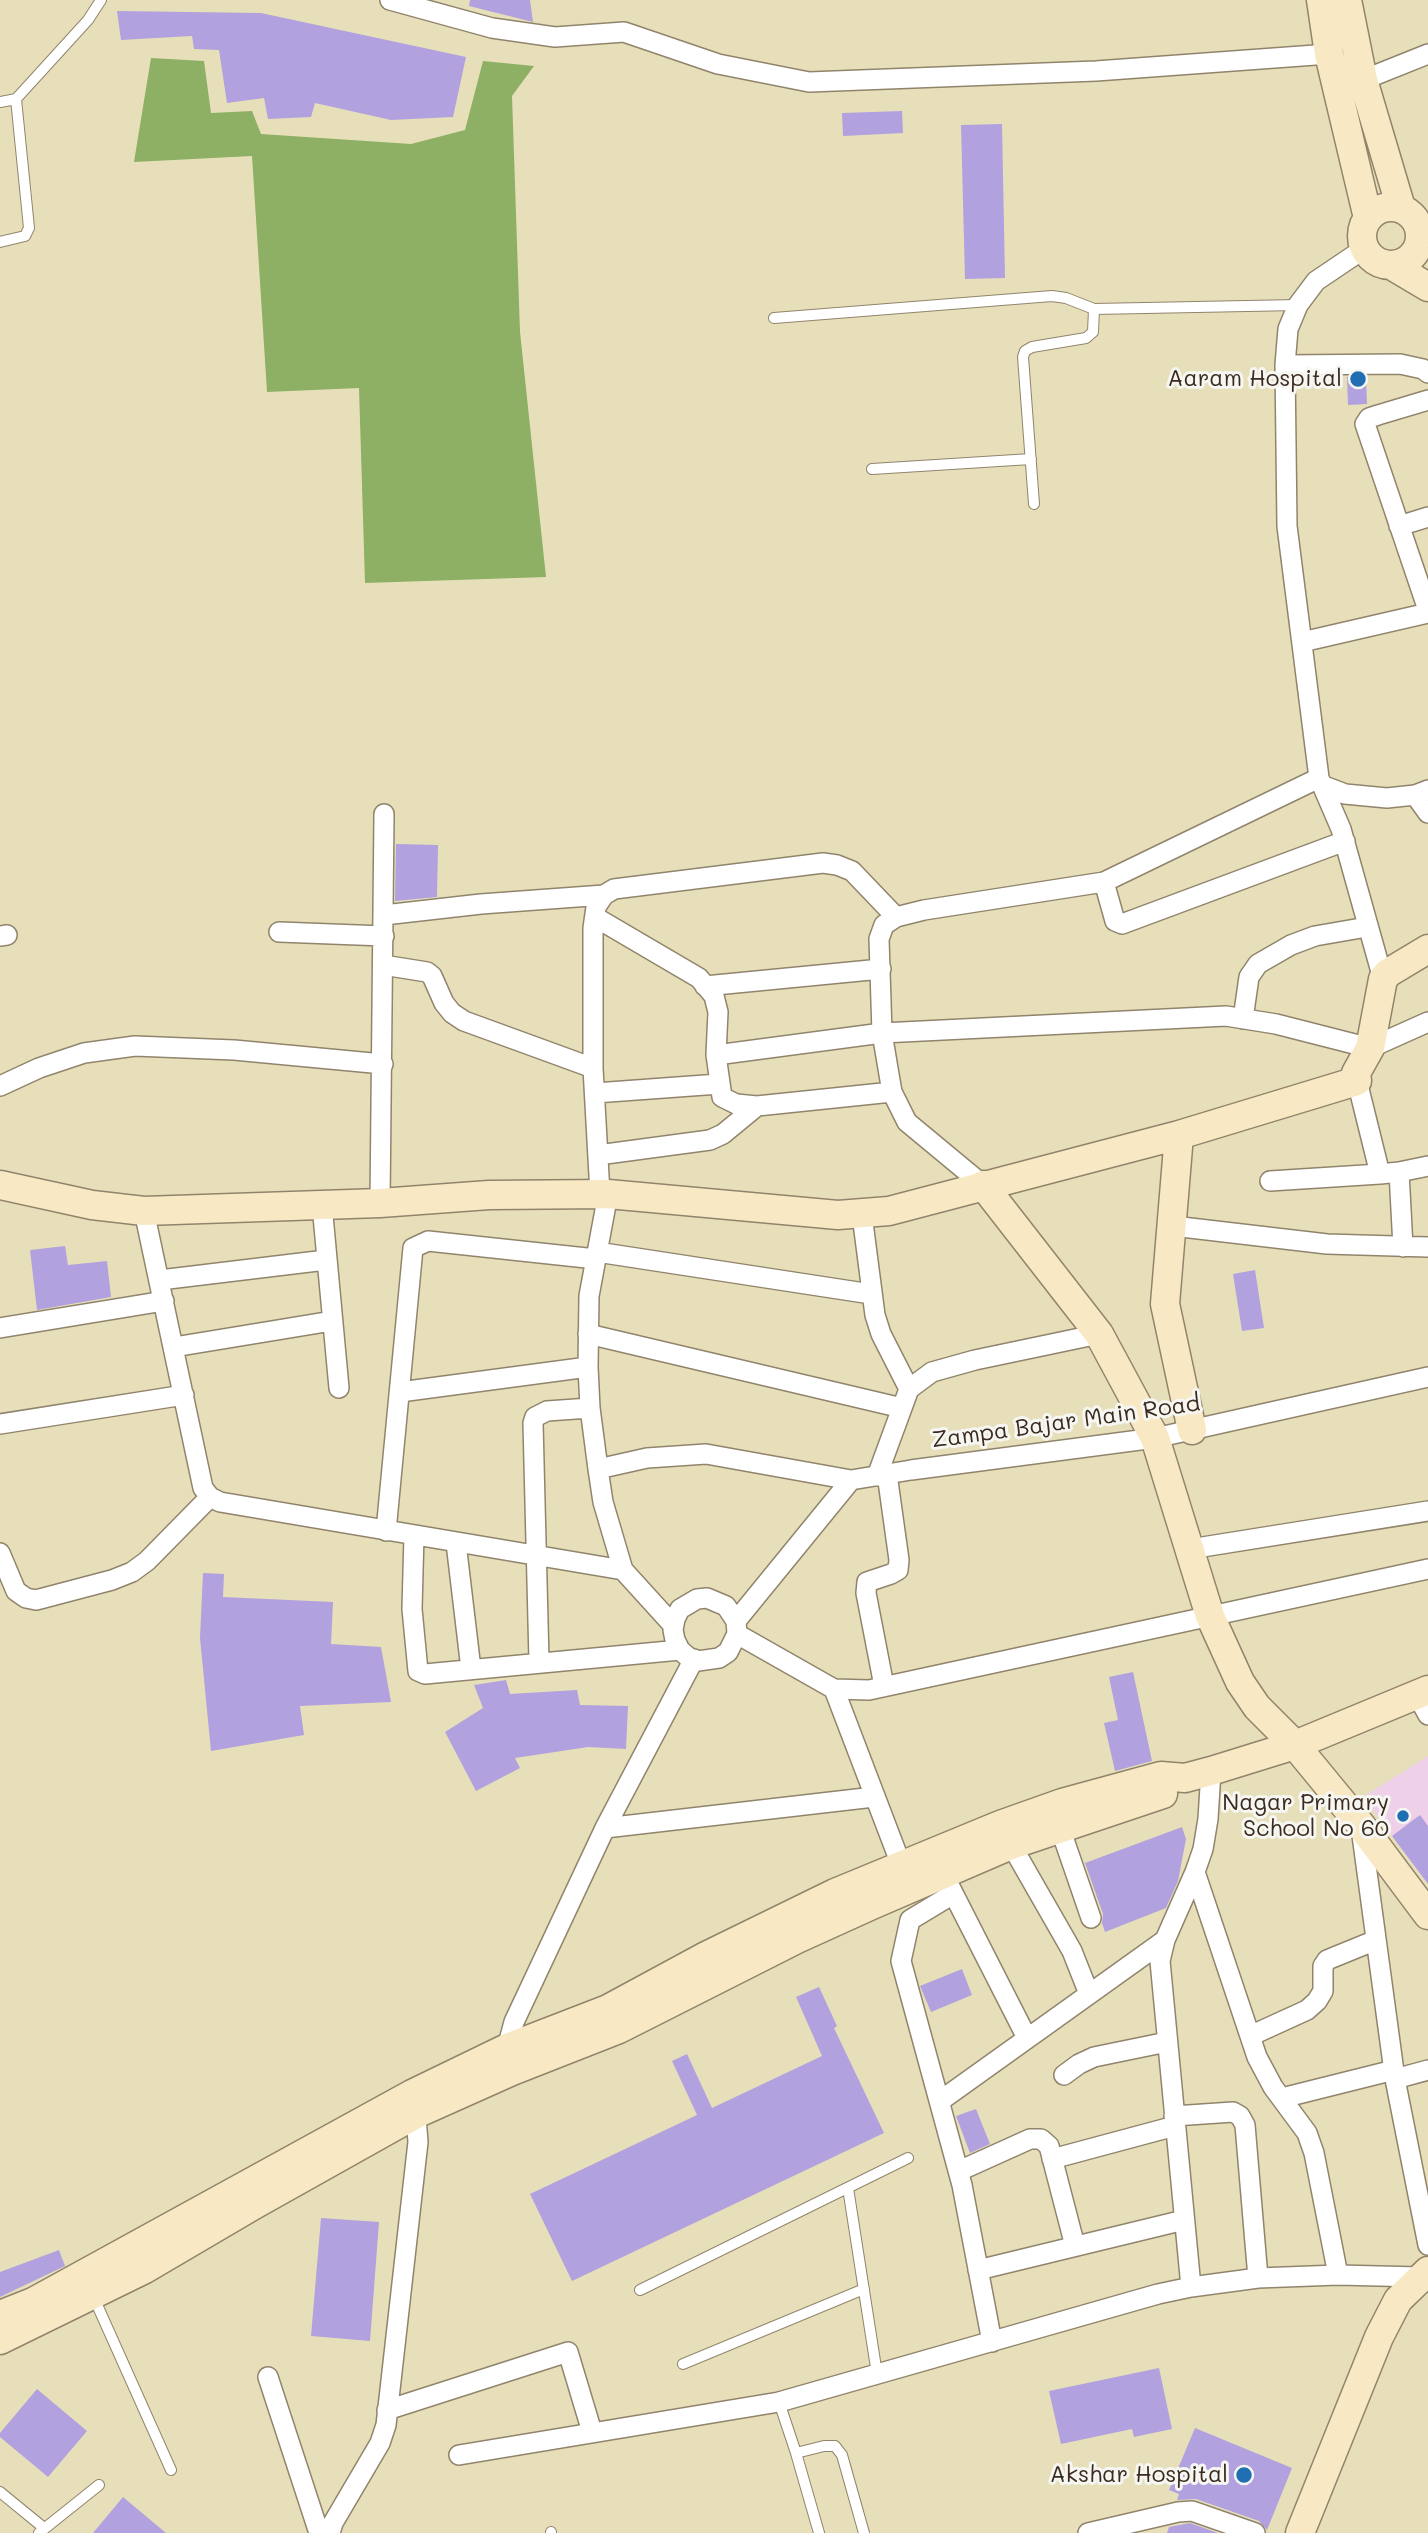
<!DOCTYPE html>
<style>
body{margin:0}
canvas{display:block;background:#e7dfb9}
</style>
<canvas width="1428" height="2533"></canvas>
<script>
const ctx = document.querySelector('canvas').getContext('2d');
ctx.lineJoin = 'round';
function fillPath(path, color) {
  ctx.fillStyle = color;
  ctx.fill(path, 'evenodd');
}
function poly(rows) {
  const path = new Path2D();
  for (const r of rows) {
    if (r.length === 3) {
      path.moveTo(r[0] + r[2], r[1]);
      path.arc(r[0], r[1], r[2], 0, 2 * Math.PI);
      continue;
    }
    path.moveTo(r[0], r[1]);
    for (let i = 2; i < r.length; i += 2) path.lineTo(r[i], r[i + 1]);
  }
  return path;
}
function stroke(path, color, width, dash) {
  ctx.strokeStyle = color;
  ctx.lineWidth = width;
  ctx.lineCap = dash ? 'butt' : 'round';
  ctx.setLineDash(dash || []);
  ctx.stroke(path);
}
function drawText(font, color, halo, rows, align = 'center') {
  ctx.font = font + ' Mali,sans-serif';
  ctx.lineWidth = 6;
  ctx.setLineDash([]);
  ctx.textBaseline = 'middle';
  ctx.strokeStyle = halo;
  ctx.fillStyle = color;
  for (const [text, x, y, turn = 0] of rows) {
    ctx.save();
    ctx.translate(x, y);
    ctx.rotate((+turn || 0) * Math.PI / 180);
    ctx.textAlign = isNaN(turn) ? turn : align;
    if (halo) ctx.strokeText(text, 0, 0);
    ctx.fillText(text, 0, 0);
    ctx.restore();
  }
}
fillPath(poly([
 [1428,1756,1428,1884,1363,1797]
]), '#eed0e8');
fillPath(poly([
 [151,58,204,61,211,113,252,111,261,134,411,144,465,130,483,61,534,66,512,96,520,332,546,577,365,583,359,388,267,392,252,156,134,162]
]), '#8db065');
fillPath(poly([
 [470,0,530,0,533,22,469,6],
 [117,11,261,13,466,57,453,117,391,120,315,103,311,117,268,119,264,98,227,103,219,50,194,49,192,36,121,40],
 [902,111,903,133,843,136,842,113],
 [1002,124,1005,278,965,279,961,125],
 [1347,377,1366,377,1367,404,1348,405],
 [396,844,438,845,437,897,395,901],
 [65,1246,68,1265,107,1261,111,1297,37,1310,30,1250],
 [1255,1270,1264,1328,1242,1331,1233,1274],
 [203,1573,224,1574,223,1597,333,1602,331,1644,381,1647,391,1702,300,1706,304,1735,211,1751,200,1638],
 [1133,1672,1152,1761,1115,1771,1104,1723,1118,1720,1109,1677],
 [506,1680,510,1694,577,1690,580,1705,628,1706,626,1749,588,1747,515,1758,520,1768,476,1791,445,1732,483,1708,474,1685],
 [1420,1815,1428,1826,1428,1884,1392,1836],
 [1182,1827,1186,1839,1178,1881,1166,1908,1105,1932,1102,1923,1103,1914,1085,1863],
 [962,1969,972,1995,931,2012,920,1986],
 [819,1987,837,2026,834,2028,884,2133,572,2281,530,2194,697,2115,672,2061,687,2054,712,2108,822,2056,796,1997],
 [976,2109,990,2144,970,2153,956,2116],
 [321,2218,379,2222,370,2341,311,2336],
 [59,2250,65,2266,0,2297,0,2272],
 [1159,2368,1172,2429,1134,2437,1132,2429,1061,2444,1049,2391],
 [37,2389,87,2431,48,2477,0,2437,0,2433],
 [1195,2428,1292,2468,1267,2530,1259,2521,1196,2499,1177,2500,1179,2494,1169,2490],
 [123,2497,166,2533,93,2533],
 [1190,2523,1218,2533,1167,2533,1169,2527]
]), '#b1a1df');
const lane = poly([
 [0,102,16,99,88,20,101,0],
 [0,242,25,236,29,228,16,99],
 [774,318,1052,296,1066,298,1094,309,1298,305],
 [872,469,1031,459],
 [1034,504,1023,357,1025,351,1032,347,1086,338,1093,332,1094,309],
 [848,2188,877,2374],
 [640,2290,908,2158],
 [94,2298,171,2470],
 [683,2364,864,2289],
 [779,2402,796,2453,819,2533],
 [796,2453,824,2446,835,2446,842,2455,864,2533],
 [0,2492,44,2528],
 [551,2532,551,2533],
 [39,2533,99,2485]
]);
const street = poly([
 [390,0,492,28,555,37,624,32,718,64,809,82,1096,71,1329,54],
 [1363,80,1428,54],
 [1365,248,1316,281,1298,305,1288,329,1285,365,1287,526,1319,778,1341,829,1383,979],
 [1285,365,1400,364,1423,369,1428,373],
 [1428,400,1378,415,1369,418,1365,424,1428,610],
 [1399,526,1428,517],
 [1302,642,1428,613],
 [1324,786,1345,794,1387,798,1415,795,1428,790],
 [1415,795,1428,813],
 [1104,882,1115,921,1122,924,1345,841],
 [384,915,481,904,604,895],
 [595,917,699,978,714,996,718,1012,716,1055,722,1097,736,1104,757,1106,892,1092],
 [279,932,384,936],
 [0,936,7,935],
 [383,965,427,972,432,976,444,1003,452,1013,464,1021,593,1068],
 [705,986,881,969],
 [1243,1019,1249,977,1258,964,1291,945,1315,936,1367,927],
 [716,1055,882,1033,1226,1016,1276,1024,1370,1048,1428,1022],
 [1357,1081,1380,1174,1399,1172,1403,1247],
 [0,1086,39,1068,84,1053,135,1046,234,1050,383,1064],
 [595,1093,719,1084],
 [598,1155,710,1140,723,1134,757,1106],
 [1399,1172,1428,1166],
 [1270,1181,1380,1174],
 [983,1185,907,1122,892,1092,882,1033,879,939,884,925,896,917,924,910,1104,882,1319,778],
 [600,1194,593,1068,593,928,596,907,604,895,614,889,823,863,837,865,852,871,896,917],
 [608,1194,589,1296,588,1367,590,1408,598,1469,603,1502,623,1570,673,1625],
 [380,1203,384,814],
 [322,1205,339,1388],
 [144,1211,203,1488,210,1497,220,1502,623,1570],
 [862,1215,875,1315,881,1334,909,1389],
 [1173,1226,1327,1244,1428,1247],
 [597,1252,871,1294],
 [160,1280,326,1260],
 [0,1328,164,1301],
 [588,1334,902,1408],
 [174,1347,332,1321],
 [400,1392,588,1367],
 [0,1424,184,1395],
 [598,1469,647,1458,706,1454,851,1480],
 [877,1476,909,1389,932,1372,975,1360,1099,1334],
 [386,1531,413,1248,428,1241,596,1259],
 [414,1535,412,1609,418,1671,425,1674,680,1650],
 [456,1543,471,1669],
 [1190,1549,1428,1511],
 [0,1553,16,1591,26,1598,36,1600,112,1580,132,1572,147,1561,210,1497],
 [736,1621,726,1606,707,1598,697,1599,680,1609,675,1619,673,1630,675,1640,680,1650,688,1657,698,1661,719,1658,728,1652,737,1634,736,1621,851,1480,911,1470,1155,1438,1428,1377],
 [737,1634,834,1689,869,1690,1428,1569],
 [539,1661,533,1423,535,1417,547,1411,590,1408],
 [884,1686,866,1593,867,1582,891,1574,898,1570,899,1560,887,1474],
 [834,1689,905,1875],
 [1417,1695,1428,1715],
 [605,1828,874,1797],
 [1060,1828,1091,1918],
 [1361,1828,1395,2079,1428,2245],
 [1005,1834,1072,1951,1089,1994],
 [1195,1872,1257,2057,1273,2087,1307,2133,1314,2153,1338,2275],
 [948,1883,1027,2038],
 [953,1894,910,1920,901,1961,962,2185,992,2342],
 [1250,2036,1307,2010,1317,2001,1323,1991,1323,1966,1327,1960,1376,1940],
 [509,2056,507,2048,514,2022,605,1828,694,1659],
 [1064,2075,1079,2064,1094,2057,1167,2042],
 [1395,2079,1428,2070],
 [1282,2098,1394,2070],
 [940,2101,1165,1940],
 [1174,2116,1233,2112,1240,2116,1245,2125,1258,2278],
 [1052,2159,1175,2126],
 [959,2171,1030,2139,1041,2139,1049,2146,1075,2246],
 [978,2270,1184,2220],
 [1191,2287,1160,1961,1165,1940,1195,1872,1203,1849,1208,1819,1211,1771],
 [268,2377,319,2533],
 [387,2410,568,2352,592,2432],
 [459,2455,779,2402,1158,2294,1191,2287,1258,2278,1338,2275,1420,2277],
 [330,2533,333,2523,380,2443,386,2425,418,2142,415,2105],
 [1088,2533,1178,2512,1192,2511,1255,2533]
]);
const secondary = poly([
 [1321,0,1329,54,1368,218],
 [1347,0,1363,80,1401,208],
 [1391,236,29],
 [1391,265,1428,287],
 [1179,1135,1165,1304,1192,1430],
 [0,1185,92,1205,144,1211,380,1203,489,1195,608,1194,838,1215,889,1211,1179,1135,1357,1081,1356,1073,1370,1048,1383,979,1388,973,1428,949],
 [983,1185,1099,1334,1155,1438,1210,1616,1240,1682,1257,1707,1295,1745,1360,1824,1428,1915],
 [0,2315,33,2302,412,2094,507,2048,608,2009,706,1956,835,1893,1000,1825,1062,1803,1161,1776,1185,1778,1211,1771,1295,1745,1428,1690],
 [0,2340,145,2269,254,2205,418,2113,512,2071,619,2029,797,1939,872,1905,1011,1845,1163,1794],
 [1300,2533,1379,2337,1398,2300,1428,2271]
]);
stroke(lane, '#91846c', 12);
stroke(street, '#91846c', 22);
stroke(secondary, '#91846c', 31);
stroke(lane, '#fff', 10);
stroke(street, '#fff', 19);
stroke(secondary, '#f8e8c3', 28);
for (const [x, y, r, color] of [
 [1358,379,9,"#1f6fb2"],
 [1403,1816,7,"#1f6fb2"],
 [1244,2475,9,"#1f6fb2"]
]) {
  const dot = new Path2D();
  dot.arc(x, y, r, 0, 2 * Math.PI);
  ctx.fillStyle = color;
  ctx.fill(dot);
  stroke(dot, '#f6f6f2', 2.5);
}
drawText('23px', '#3b2a1e', '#f6f6f2', [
 ["Aaram Hospital",1342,379],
 ["Nagar Primary",1389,1803],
 ["School No 60",1389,1829],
 ["Akshar Hospital",1228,2475]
], 'right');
drawText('23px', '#3b2a1e', '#f6f6f2', [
 ["Zampa Bajar Main Road",1066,1422,-8]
]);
</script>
